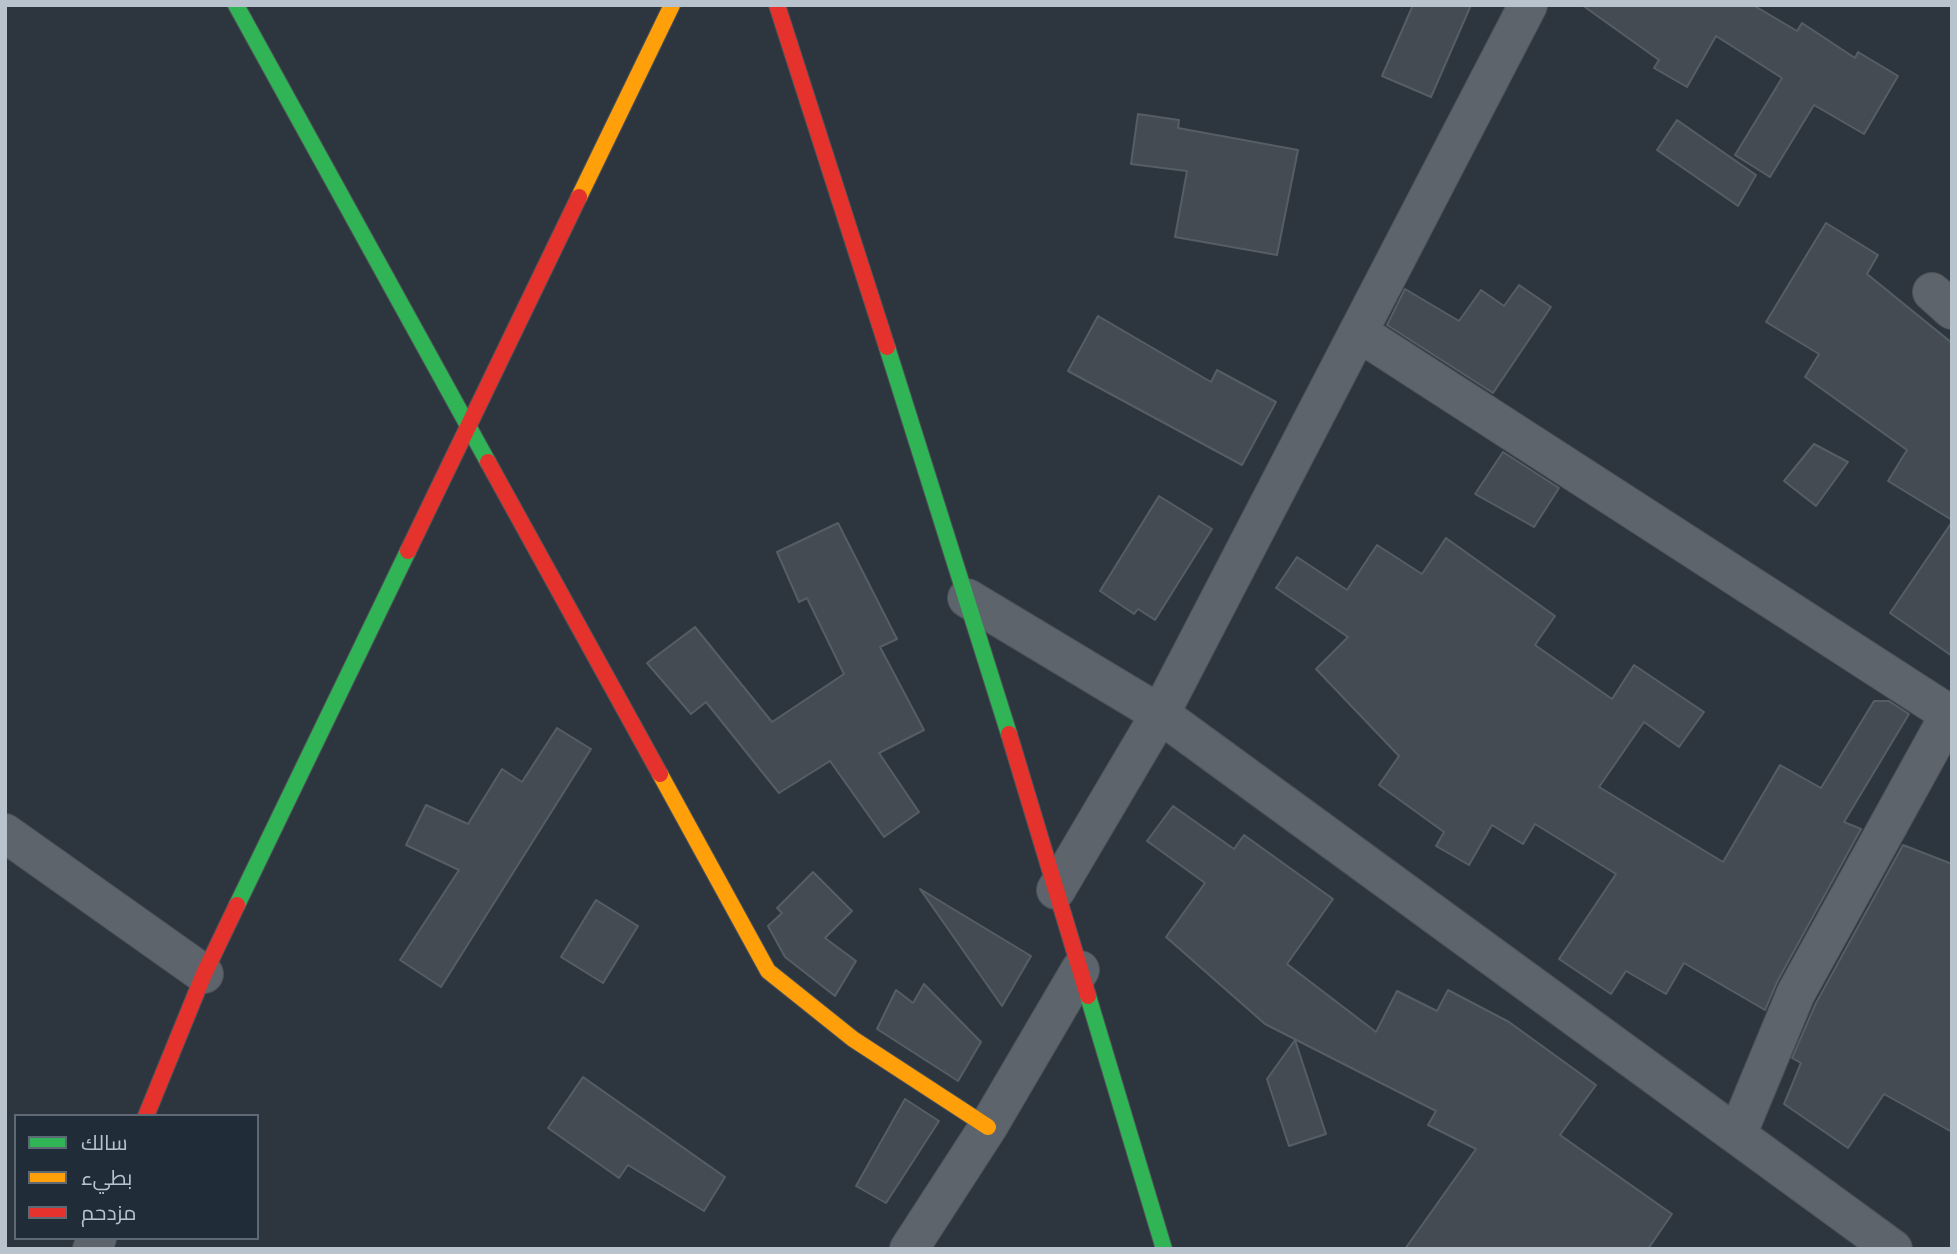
<!DOCTYPE html>
<meta charset="utf-8">
<style>
body{margin:0}
#map{position:relative;width:1957px;height:1254px;overflow:hidden;background:#2d363e;font-family:"IBM Plex Sans",Cairo,sans-serif}
canvas{display:block}
.frame{position:absolute;inset:0;border:7px solid #b9c3cd;pointer-events:none}
.legend{position:absolute;left:14px;top:1114px;width:245px;height:126px;box-sizing:border-box;background:#202d39;border:2px solid #5d6974;margin:0;padding:9px 12px;list-style:none;font-size:21px;color:#b9c3cd}
.legend li{display:flex;align-items:center;gap:14px;height:35px}
.legend b{width:35px;border:2px solid #5d6974}
</style>
<div id="map">
<canvas width="1957" height="1254"></canvas>
<div class="frame"></div>
<ul class="legend">
<li><b style="height:9px;background:#30b455"></b>سالك</li>
<li><b style="height:9px;background:#ff9f0a"></b>بطيء</li>
<li><b style="height:9px;background:#e5322d"></b>مزدحم</li>
</ul>
</div>
<script>
const ctx = document.querySelector('canvas').getContext('2d');
ctx.lineJoin = 'round';
function fillPath(path, color) {
  ctx.fillStyle = color;
  ctx.fill(path, 'evenodd');
}
function poly(rows) {
  const path = new Path2D();
  for (const r of rows) {
    path.moveTo(r[0], r[1]);
    for (let i = 2; i < r.length; i += 2) path.lineTo(r[i], r[i + 1]);
  }
  return path;
}
function stroke(path, color, width, dash) {
  ctx.strokeStyle = color;
  ctx.lineWidth = width;
  ctx.lineCap = dash ? 'butt' : 'round';
  ctx.setLineDash(dash || []);
  ctx.stroke(path);
}
const building = poly([
 [1413,5,1471,5,1431,97,1382,76,1413,5],
 [1582,5,1753,5,1797,31,1802,23,1855,58,1858,52,1898,76,1864,134,1814,105,1770,177,1735,155,1782,78,1716,36,1687,87,1654,68,1659,60,1582,5],
 [1138,114,1179,120,1178,128,1298,150,1277,255,1175,237,1187,171,1131,164,1138,114],
 [1677,120,1756,175,1738,206,1657,150,1677,120],
 [1826,223,1878,255,1867,274,1952,343,1952,520,1888,481,1907,450,1805,377,1819,354,1766,322,1826,223],
 [1519,285,1551,307,1493,393,1387,325,1405,289,1459,321,1481,290,1504,306,1519,285],
 [1098,316,1211,382,1217,370,1276,402,1242,465,1068,371,1098,316],
 [1814,444,1848,462,1816,506,1784,481,1814,444],
 [1503,452,1559,488,1534,527,1475,494,1503,452],
 [1159,496,1212,529,1155,620,1138,609,1134,614,1100,591,1159,496],
 [1952,522,1952,656,1890,613,1952,522],
 [838,523,897,639,880,647,924,730,879,753,919,812,884,837,830,761,779,793,706,702,691,714,647,663,695,627,772,722,844,674,807,598,799,602,777,552,838,523],
 [1446,538,1555,616,1535,645,1612,699,1634,665,1704,712,1679,747,1644,722,1599,787,1723,862,1780,765,1821,788,1874,701,1889,701,1909,714,1844,822,1861,829,1777,982,1765,1010,1684,963,1666,994,1626,971,1611,994,1559,959,1616,874,1535,824,1523,844,1492,825,1469,865,1436,846,1444,832,1379,785,1399,756,1316,669,1348,637,1276,588,1297,557,1347,590,1377,545,1422,574,1446,538],
 [557,728,591,749,441,987,400,960,459,870,406,845,426,805,468,824,502,769,522,782,557,728],
 [1173,806,1234,849,1244,835,1333,899,1287,964,1376,1032,1397,991,1437,1011,1448,990,1509,1022,1596,1085,1560,1135,1672,1214,1648,1249,1405,1249,1476,1149,1428,1125,1436,1111,1265,1024,1166,937,1205,883,1147,841,1173,806],
 [1903,845,1952,864,1952,1132,1884,1094,1848,1148,1784,1104,1801,1063,1792,1058,1816,1003,1903,845],
 [813,872,852,911,825,938,856,961,835,996,785,957,768,926,782,913,777,908,813,872],
 [920,889,1031,956,1002,1006,920,889],
 [596,900,638,926,603,983,561,957,596,900],
 [924,984,981,1042,958,1081,877,1029,896,990,913,1003,924,984],
 [1295,1040,1326,1134,1289,1146,1267,1079,1295,1040],
 [583,1077,725,1177,704,1211,628,1165,619,1178,548,1128,583,1077],
 [905,1099,939,1121,886,1203,856,1186,905,1099]
]);
fillPath(building, '#444b52');
stroke(building, '#565e65', 2);
const street = poly([
 [1932,292,1952,310],
 [1358,332,1949,714],
 [967,598,1160,714,1893,1249],
 [5,833,204,974],
 [1056,890,1160,714,1528,5],
 [1737,1135,1796,993,1952,710],
 [92,1249,97,1238],
 [909,1249,988,1127,1080,970]
]);
const fast = poly([
 [236,5,488,462],
 [887,347,1009,734],
 [237,905,408,551],
 [1088,996,1164,1249]
]);
const slow = poly([
 [579,197,672,5],
 [660,774,768,971,853,1039,988,1127]
]);
const jam = poly([
 [777,5,887,347],
 [488,462,660,774],
 [408,551,579,197],
 [1009,734,1088,996],
 [146,1116,204,974,237,905]
]);
stroke(street, '#4c5258', 40);
stroke(fast, '#4c5258', 18);
stroke(slow, '#4c5258', 18);
stroke(jam, '#4c5258', 18);
stroke(street, '#5e646b', 38);
stroke(fast, '#30b455', 16);
stroke(slow, '#ff9f0a', 16);
stroke(jam, '#e5322d', 16);
</script>
